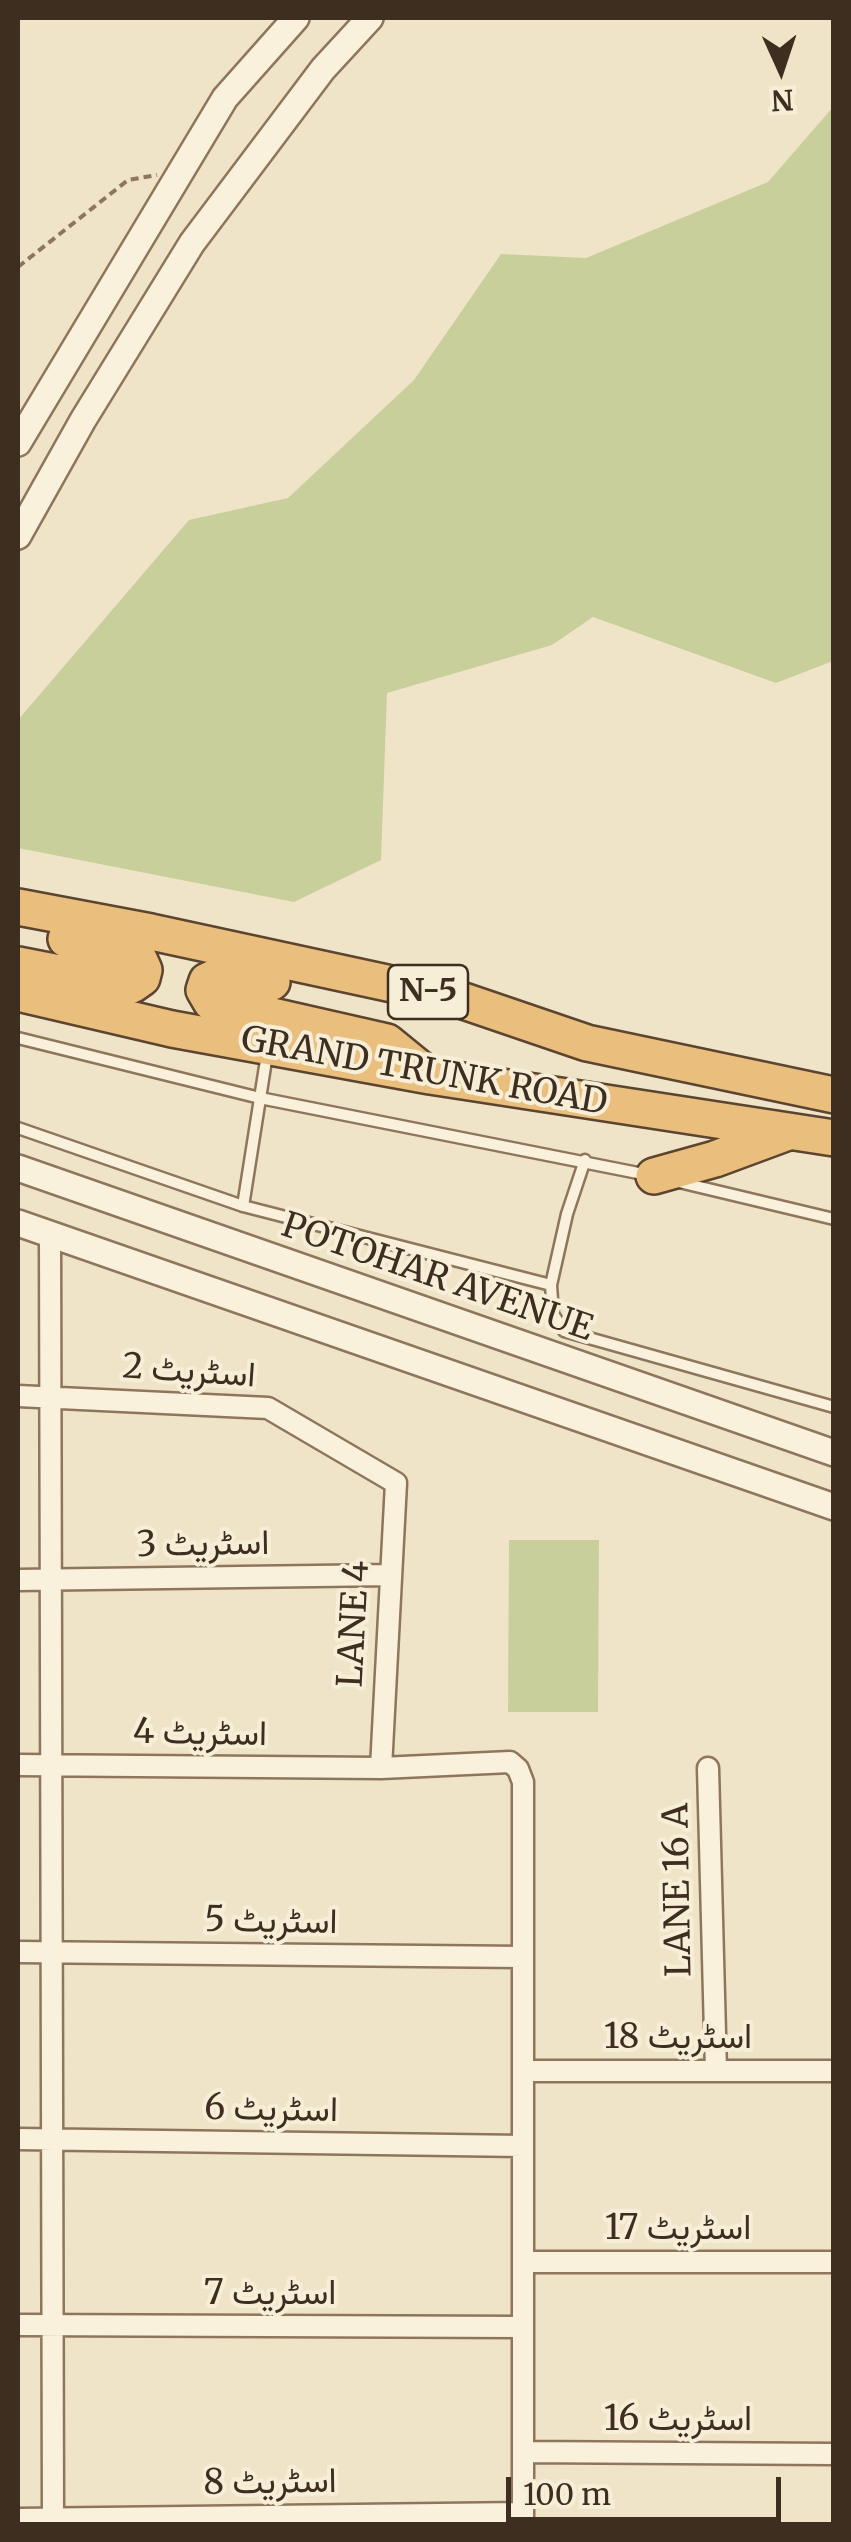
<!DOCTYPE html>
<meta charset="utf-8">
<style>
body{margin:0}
#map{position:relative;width:851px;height:2542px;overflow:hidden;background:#f0e4c8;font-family:Merriweather,serif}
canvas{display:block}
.frame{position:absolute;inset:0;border:20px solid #3d2e20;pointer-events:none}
.north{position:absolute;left:731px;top:20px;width:100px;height:100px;-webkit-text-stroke:8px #f7eed8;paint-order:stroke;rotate:177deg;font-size:28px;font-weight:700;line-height:40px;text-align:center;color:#3d2e20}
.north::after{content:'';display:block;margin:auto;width:35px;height:45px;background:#3d2e20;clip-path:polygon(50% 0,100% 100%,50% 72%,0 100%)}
.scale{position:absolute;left:506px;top:2477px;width:275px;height:45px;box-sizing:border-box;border:5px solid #3d2e20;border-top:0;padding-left:12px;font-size:30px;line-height:35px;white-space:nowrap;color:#3d2e20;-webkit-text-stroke:8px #f7eed8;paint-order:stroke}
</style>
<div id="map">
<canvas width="851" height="2542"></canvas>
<div class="frame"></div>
<div class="north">N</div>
<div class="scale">100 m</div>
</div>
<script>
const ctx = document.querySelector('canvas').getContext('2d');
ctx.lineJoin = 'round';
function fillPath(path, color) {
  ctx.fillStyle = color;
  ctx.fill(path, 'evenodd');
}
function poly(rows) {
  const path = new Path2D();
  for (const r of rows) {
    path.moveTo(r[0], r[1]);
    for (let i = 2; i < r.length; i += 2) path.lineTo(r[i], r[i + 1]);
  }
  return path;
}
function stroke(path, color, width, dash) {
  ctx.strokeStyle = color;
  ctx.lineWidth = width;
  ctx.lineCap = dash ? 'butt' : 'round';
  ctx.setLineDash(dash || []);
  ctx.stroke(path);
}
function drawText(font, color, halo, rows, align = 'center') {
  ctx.font = font + ' Merriweather,Vazirmatn,serif';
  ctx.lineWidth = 8;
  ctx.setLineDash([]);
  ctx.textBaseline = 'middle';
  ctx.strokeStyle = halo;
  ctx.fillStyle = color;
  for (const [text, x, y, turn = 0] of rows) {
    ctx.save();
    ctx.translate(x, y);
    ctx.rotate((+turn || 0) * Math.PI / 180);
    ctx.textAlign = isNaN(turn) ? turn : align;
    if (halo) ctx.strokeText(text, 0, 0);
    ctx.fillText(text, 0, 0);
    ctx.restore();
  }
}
fillPath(poly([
 [833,107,833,661,776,683,593,617,552,645,387,693,381,860,294,902,18,848,18,720,189,520,288,498,414,380,501,254,586,258,768,182],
 [509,1540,599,1540,598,1712,508,1712]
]), '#c9cf9b');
const service = poly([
 [18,1038,260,1098,648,1175],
 [18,1128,243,1206,551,1285],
 [585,1160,567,1214,551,1285,553,1314,564,1331,834,1407],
 [679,1182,834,1219],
 [243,1206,267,1054]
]);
const minor = poly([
 [50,1235,53,2518],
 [18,1396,268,1408,396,1483,381,1768],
 [18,1580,390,1575],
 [18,1765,381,1768,510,1762,518,1769,523,1782,523,2524],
 [708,1768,716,2071],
 [18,1952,523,1957],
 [523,2071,834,2071],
 [18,2139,523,2146],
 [523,2262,834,2262],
 [18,2325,523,2327],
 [523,2452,834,2454],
 [18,2519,523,2513]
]);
const tertiary = poly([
 [18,443,225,98,296,18],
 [18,536,83,420,192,243,323,69,370,18],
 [18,1168,834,1453],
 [18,1223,834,1507]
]);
const trunk = poly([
 [18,907,151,932,452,997,587,1043,834,1095],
 [18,965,120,985,132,985,142,978,144,970,139,959,130,954,66,939],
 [272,982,224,973,207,981,204,990,211,1002,387,1042,425,1073],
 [18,993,172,1029,430,1076,834,1138],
 [654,1176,715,1159,788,1132]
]);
stroke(service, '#8d765c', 15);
stroke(minor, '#8d765c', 25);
stroke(tertiary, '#8d765c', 30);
stroke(trunk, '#5b4430', 40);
stroke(poly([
 [18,267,128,180,157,175]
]), '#8d765c', 4, [8, 5]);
stroke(service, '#faf1dc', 10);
stroke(minor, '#faf1dc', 20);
stroke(tertiary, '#faf1dc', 25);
stroke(trunk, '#eabe7c', 35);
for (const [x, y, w] of [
 [428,992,80]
]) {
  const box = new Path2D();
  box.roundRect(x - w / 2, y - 27, w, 54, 8);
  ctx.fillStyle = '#f7eed8';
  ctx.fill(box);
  stroke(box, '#3d2e20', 2.5);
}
drawText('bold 32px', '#3d2e20', null, [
 ["N-5",428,992]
]);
drawText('35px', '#3d2e20', '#f7eed8', [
 ["GRAND TRUNK ROAD",424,1072,10],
 ["POTOHAR AVENUE",437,1278,19],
 ["اسٹریٹ 2",189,1372,4],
 ["اسٹریٹ 3",203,1545,-1],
 ["LANE 4",355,1624,-87],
 ["اسٹریٹ 4",200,1734,1],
 ["LANE 16 A",679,1890,-91],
 ["اسٹریٹ 5",271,1922,1],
 ["اسٹریٹ 18",678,2038],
 ["اسٹریٹ 6",271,2110,1],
 ["اسٹریٹ 17",678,2229],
 ["اسٹریٹ 7",270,2294],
 ["اسٹریٹ 16",678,2420],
 ["اسٹریٹ 8",270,2483,-1]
]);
</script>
